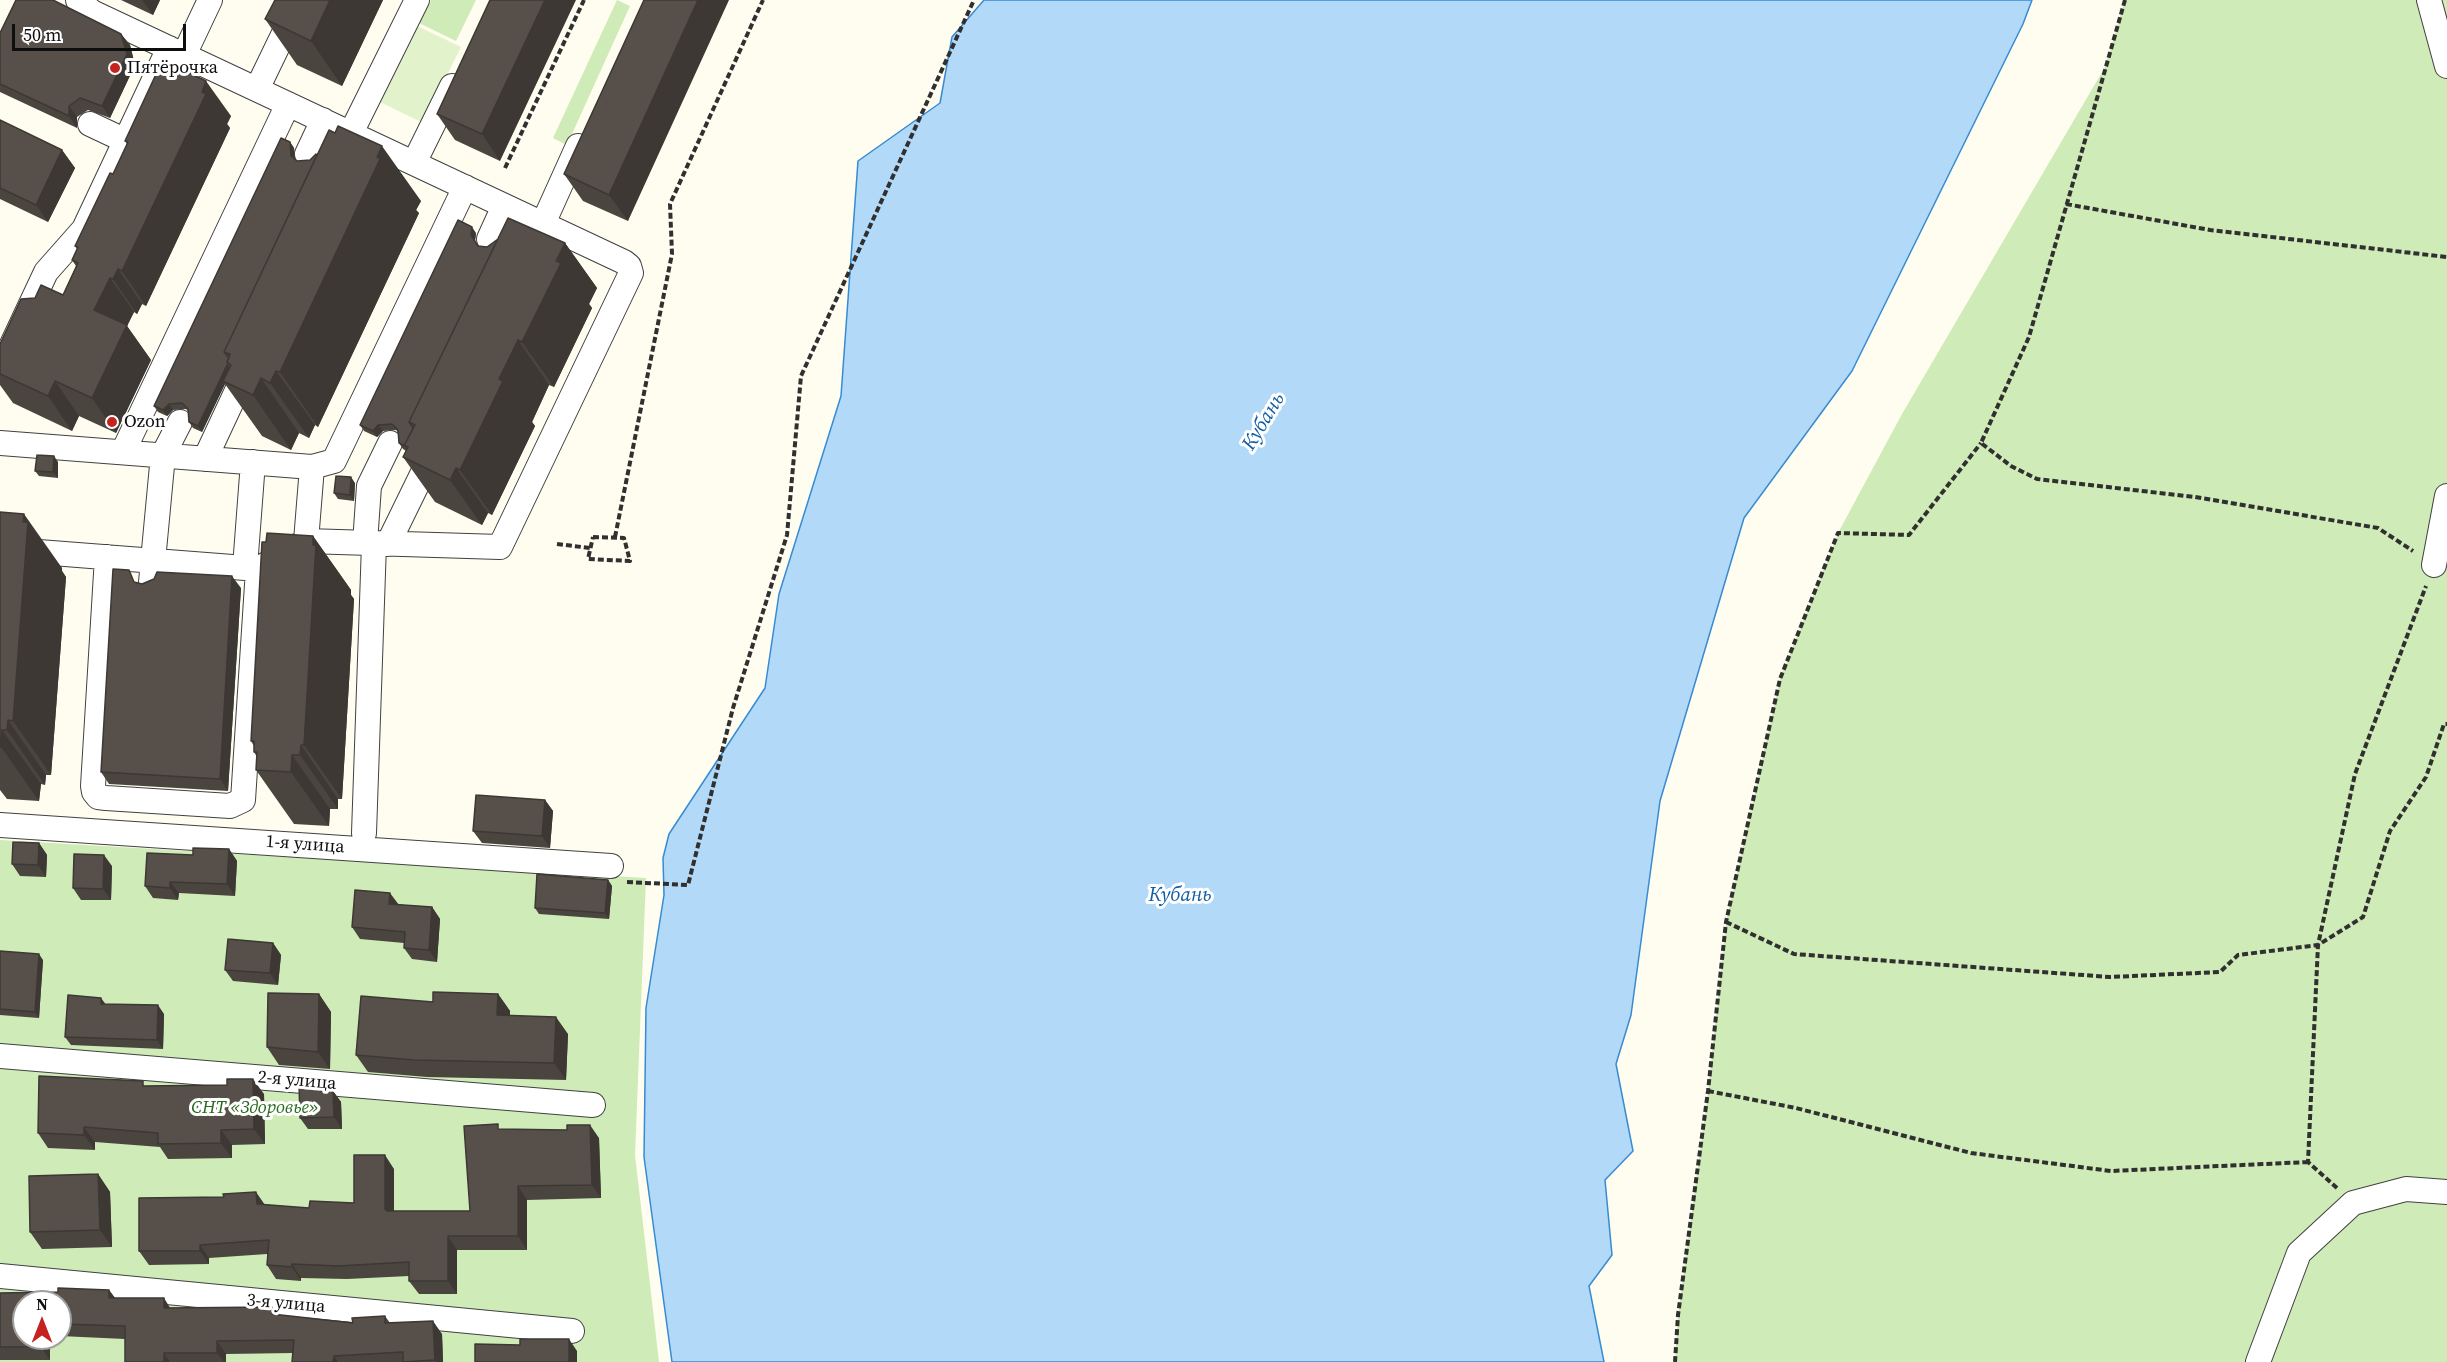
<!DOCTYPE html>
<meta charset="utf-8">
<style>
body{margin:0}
#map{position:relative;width:2447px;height:1362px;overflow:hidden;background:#fffdf0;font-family:"Source Serif 4",serif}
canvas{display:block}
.north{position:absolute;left:12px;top:1290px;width:60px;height:60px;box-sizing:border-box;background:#fff;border:2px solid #9f9f9f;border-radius:50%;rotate:0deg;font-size:16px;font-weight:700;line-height:24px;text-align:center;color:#0e0e0e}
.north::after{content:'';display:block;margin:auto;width:21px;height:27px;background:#c42320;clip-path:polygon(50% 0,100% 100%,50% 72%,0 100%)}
.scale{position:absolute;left:12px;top:24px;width:174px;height:27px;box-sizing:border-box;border:3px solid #0e0e0e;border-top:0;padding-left:8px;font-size:18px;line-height:21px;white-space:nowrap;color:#0e0e0e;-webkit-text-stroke:4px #fff;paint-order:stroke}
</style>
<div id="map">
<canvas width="2447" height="1362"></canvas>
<div class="north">N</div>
<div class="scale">50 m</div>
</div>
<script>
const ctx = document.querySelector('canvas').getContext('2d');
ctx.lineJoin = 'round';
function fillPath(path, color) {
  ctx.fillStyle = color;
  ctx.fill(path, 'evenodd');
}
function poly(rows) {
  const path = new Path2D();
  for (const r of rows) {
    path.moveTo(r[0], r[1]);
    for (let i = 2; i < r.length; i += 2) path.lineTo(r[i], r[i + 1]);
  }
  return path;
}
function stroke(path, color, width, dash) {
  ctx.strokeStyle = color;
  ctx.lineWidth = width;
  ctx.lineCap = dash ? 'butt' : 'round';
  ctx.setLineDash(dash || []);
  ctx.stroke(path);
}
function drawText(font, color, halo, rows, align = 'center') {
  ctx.font = font + ' "Source Serif 4",serif';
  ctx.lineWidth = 6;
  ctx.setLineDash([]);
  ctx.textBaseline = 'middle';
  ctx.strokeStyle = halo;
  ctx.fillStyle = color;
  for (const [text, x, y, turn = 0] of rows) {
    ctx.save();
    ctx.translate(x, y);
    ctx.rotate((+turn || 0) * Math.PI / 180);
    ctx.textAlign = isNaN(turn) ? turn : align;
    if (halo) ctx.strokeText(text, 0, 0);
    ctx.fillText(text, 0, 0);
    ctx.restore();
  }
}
fillPath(poly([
 [431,0,476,0,456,41,419,23],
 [617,0,630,6,567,145,553,138],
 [2125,0,2447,0,2447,1362,1675,1362,1678,1315,1708,1091,1726,922,1780,679,1838,533,1902,414,2105,67],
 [0,840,646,878,635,1155,659,1362,0,1362],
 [24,1302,60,1302,60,1338,24,1338]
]), '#cfebb7');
fillPath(poly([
 [413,24,461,47,423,123,376,100]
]), '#e2f2ca');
const water = poly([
 [984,0,2032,0,2023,24,1852,371,1744,518,1660,801,1631,1015,1616,1064,1633,1151,1605,1180,1612,1255,1589,1286,1604,1362,672,1362,644,1157,646,1008,664,895,663,858,669,834,765,688,779,594,841,396,858,161,940,103,952,37,984,0]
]);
fillPath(water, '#b2daf8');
stroke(water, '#368bd2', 1.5);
const minor = poly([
 [2429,0,2447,66],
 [184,55,210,0],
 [257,89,300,0],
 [90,124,126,141],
 [351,133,417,0],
 [307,154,323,120],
 [414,163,452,86],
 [537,237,578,146],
 [489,239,504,206],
 [0,370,46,272,84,229,169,48],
 [0,443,312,467,334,461,465,187],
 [123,452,288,104],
 [205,459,247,369],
 [306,541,312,467],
 [365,543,369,486,390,443],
 [388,544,433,452],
 [0,549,258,569,306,541,500,547,631,273,629,266,624,262,92,12,78,0],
 [107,557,93,786,94,792,98,797,106,798,230,806,243,800,258,569],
 [2434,565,2447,496],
 [245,567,253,462],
 [151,582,163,455,180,422],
 [0,825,611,866],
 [364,833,374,544],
 [0,1056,593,1105],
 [0,1276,572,1331],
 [2258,1362,2299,1253,2353,1203,2406,1189,2447,1192]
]);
stroke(minor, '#414141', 26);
stroke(poly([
 [2125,0,2029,337,1981,443,2011,466,2037,479,2195,497,2378,528,2413,551],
 [505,168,584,0],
 [2066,204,2210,230,2447,257],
 [593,537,624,538,630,561,588,559,593,537],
 [615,537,672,254,670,204,763,0],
 [557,544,590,548],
 [627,882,688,885,733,708,787,535,801,376,974,0],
 [1726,922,1794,954,2110,977,2220,972,2238,955,2318,945,2363,917,2390,831,2426,777,2444,724,2447,724],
 [1708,1091,1796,1108,1971,1153,2111,1171,2308,1162],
 [2337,1188,2308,1162,2318,945,2355,774,2426,586],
 [1675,1362,1678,1315,1708,1091,1726,922,1780,679,1838,533,1909,535,1981,443]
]), '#303030', 4, [6, 3]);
stroke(minor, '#fff', 24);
fillPath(poly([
 [121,0,160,0,153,15],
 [275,0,383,0,342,86,297,65,265,19],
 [490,0,500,161,455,140,437,114],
 [644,0,628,221,583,201,564,174],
 [0,33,121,34,130,45,135,65,110,118,88,110,77,117,77,128,0,92],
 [231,116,227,124,230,128,146,306,142,304,137,314,134,312,127,326,151,360,116,433,79,416,72,431,13,403,0,385,0,344,63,295,76,266,72,260,77,249,75,246,113,174,127,144,125,141],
 [0,120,62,150,75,168,48,222,0,199],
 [290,142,294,148,295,159,297,161,421,201,416,210,419,213,318,427,315,425,309,438,299,433,291,450,262,436,225,384,202,432,193,428,189,422,188,411,186,409,173,410,167,416,158,412,154,406],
 [476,233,475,241,478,246,487,247,565,243,597,288,589,304,592,308,554,387,549,385,532,422,535,426,492,515,488,513,482,525,435,502,403,457,406,451,403,449,399,443,398,432,396,430,383,431,377,437,364,431,360,425],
 [58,462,58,478,39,476,35,471],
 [355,483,354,501,338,499,334,493],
 [0,512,62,568,62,571,66,577,51,775,46,775,45,785,41,784,39,801,7,799,0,790],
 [313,536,351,590,351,595,354,599,342,799,338,799,338,809,330,809,329,826,294,824,256,770,257,757,254,752,254,746,251,741],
 [137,583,142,584,241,588,228,791,109,784,101,772],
 [545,800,553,811,550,848,482,843,473,831],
 [39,843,47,855,46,877,20,876,12,864],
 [229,849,237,861,235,896,179,893,178,900,153,898,145,886,193,855],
 [112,866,111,900,81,900,73,888],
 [608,880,612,886,609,919,539,914,535,908],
 [398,905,432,907,440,919,437,962,412,959,404,948,404,943,360,939,352,927],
 [273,943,281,955,278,985,233,981,225,970],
 [0,957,43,960,39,1018,0,1015],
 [319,994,331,1012,330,1069,279,1065,267,1047],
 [498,994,510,1011,510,1015,568,1034,566,1080,427,1077,368,1072,356,1055,433,1002],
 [106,1004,164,1014,163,1049,71,1045,65,1037],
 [146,1086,264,1094,265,1144,232,1145,232,1158,168,1159,160,1147,95,1142,95,1150,48,1148,38,1133],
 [324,1091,333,1091,341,1102,342,1129,308,1129,300,1118],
 [501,1129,599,1138,601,1198,527,1200,527,1250,457,1250,457,1294,419,1294,409,1281,409,1276,347,1279,301,1278,301,1281,276,1279,267,1265,267,1254,209,1258,209,1264,149,1265,139,1251,265,1205,309,1208,354,1203,394,1169,394,1211,470,1211],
 [98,1174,110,1192,112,1247,42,1249,30,1232],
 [109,1290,115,1298,170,1308,272,1307,277,1315,353,1323,385,1316,390,1323,442,1334,443,1362,292,1362,293,1353,226,1354,226,1362,125,1362,125,1339,60,1336,60,1302,24,1338,50,1338,50,1360,0,1360,0,1293,58,1292]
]), '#4b4540');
fillPath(poly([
 [142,0,160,0,153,15],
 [330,0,383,0,342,86,311,41],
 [545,0,576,0,500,161,482,134],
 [698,0,729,0,628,221,609,195],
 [121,34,130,45,135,65,110,118,102,106],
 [206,81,231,116,227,124,230,128,146,306,122,271],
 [69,106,77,117,77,128,69,116],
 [290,142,294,148,295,162,291,156],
 [382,146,421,201,416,210,419,213,318,427,280,372],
 [62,150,75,168,48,222,36,205],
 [472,227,476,233,475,241,471,235],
 [565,243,597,288,589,304,592,308,554,387,522,342],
 [118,269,142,304,137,314,113,279],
 [110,278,134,312,127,326,151,360,116,433,92,398,94,310],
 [518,340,549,385,532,422,535,426,492,515,460,470,499,379],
 [227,364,231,369,223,381,225,384,202,432,198,426],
 [276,371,315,425,309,438,270,383],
 [261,378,299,433,291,450,253,395],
 [55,381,79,416,72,431,48,396],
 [169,404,173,410,167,416,163,410],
 [378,425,383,431,377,437,373,431],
 [54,456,58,462,58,478,53,472],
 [456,468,488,513,482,525,450,480],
 [351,477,355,483,354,501,350,495],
 [24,514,62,568,62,571,66,577,51,775,13,721],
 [313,536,351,590,351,595,354,599,342,799,304,745],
 [232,576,241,588,228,791,220,779],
 [8,720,46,775,45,785,7,730],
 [2,730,41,784,39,801,1,747],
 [301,745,338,799,338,809,300,755],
 [292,755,330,809,329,826,291,772],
 [545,800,553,811,550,848,542,836],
 [39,843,47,855,46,877,38,865],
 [229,849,237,861,235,896,227,884],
 [104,855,112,866,111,900,103,889],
 [608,880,612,886,609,919,605,913],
 [170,882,179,893,178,900,170,888],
 [390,893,399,905,389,904],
 [432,907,440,919,437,962,429,950],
 [273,943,281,955,278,985,270,973],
 [39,954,43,960,39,1018,35,1012],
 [319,994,331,1012,330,1069,318,1052],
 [498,994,510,1011,509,1032,497,1015],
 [101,998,107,1006,101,1004],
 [158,1005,164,1014,163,1049,157,1040],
 [556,1017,568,1034,566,1080,554,1063],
 [253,1079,264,1094,265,1144,254,1129],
 [333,1091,341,1102,342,1129,334,1117],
 [590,1125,599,1138,601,1198,592,1185],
 [84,1127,95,1142,95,1150,84,1135],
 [221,1130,232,1145,232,1158,221,1143],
 [385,1155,394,1169,394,1222,385,1209],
 [98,1174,110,1192,112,1247,100,1230],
 [518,1186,527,1200,527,1250,518,1236],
 [256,1192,265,1205,257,1204],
 [448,1236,457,1250,457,1294,448,1281],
 [200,1245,209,1258,209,1264,200,1251],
 [292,1264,301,1278,301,1281,292,1267],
 [109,1290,118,1302,109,1298],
 [164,1298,172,1311,164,1308],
 [272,1307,281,1320,272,1314],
 [433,1321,442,1334,443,1362,436,1362,435,1360],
 [41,1338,50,1338,50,1360,41,1347],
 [569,1339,577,1351,577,1362,569,1362],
 [217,1341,226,1354,226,1362,224,1362,217,1353],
 [164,1353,170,1362,164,1362],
 [334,1356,338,1362,333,1362]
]), '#3d3834');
const building = poly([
 [16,0,53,0,121,34,127,54,102,106,80,98,69,106,69,116,0,84,0,33,16,0],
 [275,0,330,0,311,41,265,19,275,0],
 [490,0,545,0,482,134,437,114,490,0],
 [644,0,698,0,609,195,564,174,644,0],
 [166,62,206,81,202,92,206,94,122,271,118,269,113,279,110,278,94,310,127,325,92,398,55,381,48,396,0,374,0,344,21,299,35,298,41,285,63,295,78,263,72,260,78,247,75,246,110,173,113,174,128,142,125,141,157,72,160,74,166,62],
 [0,120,62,150,36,205,0,188,0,120],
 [338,126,382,146,377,157,380,159,280,372,276,371,270,383,261,378,253,395,223,381,231,365,227,362,230,354,224,352,329,130,335,133,338,126],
 [281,138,290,142,291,156,297,161,310,160,316,154,317,155,224,352,229,358,227,362,228,363,198,426,189,422,188,409,182,403,169,404,163,410,154,406,281,138],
 [508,218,565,243,556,261,561,263,522,342,518,340,499,379,503,381,460,470,456,468,450,480,403,457,408,447,404,446,415,425,409,422,508,218],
 [458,220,472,227,471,235,478,246,487,247,498,239,409,422,413,428,404,446,405,446,399,443,398,430,392,424,378,425,373,431,360,425,458,220],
 [37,455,54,456,53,472,35,471,37,455],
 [336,476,351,477,350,495,334,493,336,476],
 [0,512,24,514,23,522,28,522,13,721,8,720,7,730,2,730,1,747,0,747,0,512],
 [267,533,313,536,313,545,316,545,304,745,301,745,300,755,292,755,291,772,256,770,257,752,254,752,254,741,251,741,262,542,266,542,267,533],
 [113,569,129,570,134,582,142,584,154,579,157,572,232,576,220,779,101,772,113,569],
 [476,795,545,800,542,836,473,831,476,795],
 [13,842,39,843,38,865,12,864,13,842],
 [193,848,229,849,227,884,170,882,170,888,145,886,147,853,193,855,193,848],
 [74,854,104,855,103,889,73,888,74,854],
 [537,874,608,880,605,913,535,908,537,874],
 [355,890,390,893,389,904,432,907,429,950,404,948,405,932,352,927,355,890],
 [228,939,273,943,270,973,225,970,228,939],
 [0,951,39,954,35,1012,0,1009,0,951],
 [433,992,498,994,497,1015,556,1017,554,1063,414,1060,356,1055,361,996,433,1002,433,992],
 [268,993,319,994,318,1052,267,1047,268,993],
 [68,995,101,998,101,1004,158,1005,157,1040,65,1037,68,995],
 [39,1076,143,1081,143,1086,227,1085,227,1079,253,1079,254,1129,221,1130,221,1143,158,1144,158,1133,84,1127,84,1135,38,1133,39,1076],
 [299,1084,321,1086,321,1091,333,1091,334,1117,300,1118,299,1084],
 [498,1124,498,1129,567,1130,567,1125,590,1125,592,1185,518,1186,518,1236,448,1236,448,1281,409,1281,409,1262,338,1266,292,1264,292,1267,267,1265,269,1240,200,1245,200,1251,139,1251,139,1198,224,1197,223,1194,256,1192,257,1204,309,1208,310,1201,354,1203,354,1155,385,1155,385,1209,387,1211,470,1211,464,1126,498,1124],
 [98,1174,100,1230,30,1232,29,1176,98,1174],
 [58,1288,109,1290,109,1298,164,1298,164,1308,272,1307,272,1314,353,1323,352,1318,385,1316,385,1323,433,1321,435,1360,403,1362,403,1352,334,1356,333,1362,292,1362,294,1340,217,1341,217,1353,164,1353,164,1362,125,1362,125,1326,60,1324,60,1302,24,1302,24,1338,41,1338,41,1347,0,1347,0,1293,58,1292,58,1288],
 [520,1339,569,1339,569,1362,475,1362,475,1344,520,1345,520,1339]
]);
fillPath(building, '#57504a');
stroke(building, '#3d3834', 1.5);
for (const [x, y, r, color] of [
 [115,68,6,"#c42320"],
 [112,422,6,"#c42320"]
]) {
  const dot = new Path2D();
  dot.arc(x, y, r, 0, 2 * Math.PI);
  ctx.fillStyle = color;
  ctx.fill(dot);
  stroke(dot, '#fff', 2);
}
drawText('18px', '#0e0e0e', '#fff', [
 ["Пятёрочка",127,68],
 ["Ozon",124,422]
], 'left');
drawText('18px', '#0e0e0e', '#fff', [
 ["1-я улица",305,845,4],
 ["2-я улица",297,1081,5],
 ["3-я улица",286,1304,5]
]);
drawText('italic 18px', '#27691c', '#fff', [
 ["СНТ «Здоровье»",255,1108]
]);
drawText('italic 20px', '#125ca6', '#fff', [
 ["Кубань",1264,422,-59],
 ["Кубань",1180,896]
]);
</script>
